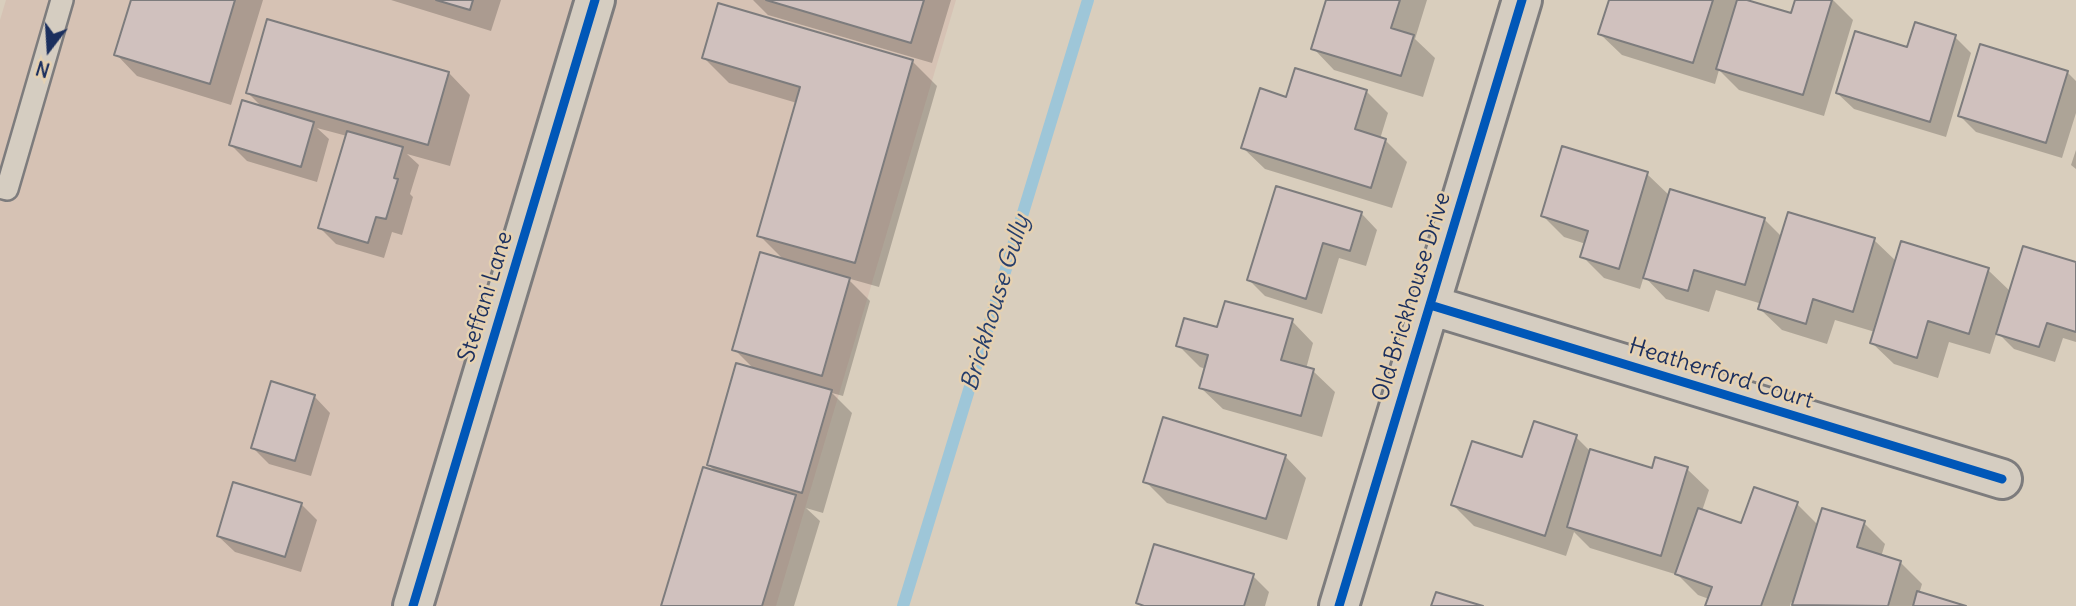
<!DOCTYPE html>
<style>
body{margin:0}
#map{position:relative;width:2076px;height:606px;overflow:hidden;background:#d9cebd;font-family:Delius,sans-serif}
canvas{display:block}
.north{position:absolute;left:14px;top:14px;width:70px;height:70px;-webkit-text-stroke:5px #e6d1b0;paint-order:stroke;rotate:197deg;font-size:19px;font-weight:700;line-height:28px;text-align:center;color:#1b2f5e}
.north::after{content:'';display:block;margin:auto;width:24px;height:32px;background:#1b2f5e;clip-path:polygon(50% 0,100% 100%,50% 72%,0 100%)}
</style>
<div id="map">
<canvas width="2076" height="606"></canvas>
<div class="north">N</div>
</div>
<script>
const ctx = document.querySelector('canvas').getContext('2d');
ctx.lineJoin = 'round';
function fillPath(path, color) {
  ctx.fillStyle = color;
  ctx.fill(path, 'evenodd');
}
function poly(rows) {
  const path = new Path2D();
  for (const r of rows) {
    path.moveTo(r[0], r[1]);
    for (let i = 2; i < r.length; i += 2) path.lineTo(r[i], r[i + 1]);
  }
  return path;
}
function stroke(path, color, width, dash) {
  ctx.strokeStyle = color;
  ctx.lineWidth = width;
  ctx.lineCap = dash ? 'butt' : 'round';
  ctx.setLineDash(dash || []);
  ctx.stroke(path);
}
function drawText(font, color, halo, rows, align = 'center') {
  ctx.font = font + ' Delius,sans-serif';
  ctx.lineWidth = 5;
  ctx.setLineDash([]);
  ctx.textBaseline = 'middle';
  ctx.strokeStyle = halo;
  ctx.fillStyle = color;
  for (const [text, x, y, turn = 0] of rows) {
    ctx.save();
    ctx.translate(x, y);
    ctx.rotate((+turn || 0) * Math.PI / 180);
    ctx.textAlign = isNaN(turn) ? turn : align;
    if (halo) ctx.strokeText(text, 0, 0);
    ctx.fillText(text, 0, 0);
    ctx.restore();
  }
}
fillPath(poly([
 [6,0,956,0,776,606,0,606,0,20]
]), '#d6c2b4');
fillPath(poly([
 [132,0,263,0,231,105,137,76,116,54],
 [391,0,501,0,491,31],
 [753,0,951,0,932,63,768,15],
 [1327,0,1427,0,1415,39,1435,58,1423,97,1334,70,1313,48],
 [1610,0,1741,0,1792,16,1797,0,1833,0,1853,20,1824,116,1739,90,1719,70,1715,84,1622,55,1600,34],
 [1955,37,1971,53,1946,137,1854,109,1837,93,1908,49],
 [704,58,912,61,937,86,879,287,847,278,870,301,843,396,832,393,852,413,823,513,806,508,820,521,794,606,662,606,718,474,709,465,755,370,734,349,785,261,759,235,797,103,729,83],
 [2067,72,2076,81,2076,113,2062,158,1976,132,1960,116],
 [449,73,470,95,450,166,407,154,419,165,410,194,413,197,402,235,392,232,384,258,336,244,320,228,347,136,317,128,329,139,317,182,247,161,231,145,264,109,248,93],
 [1366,91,1388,113,1380,139,1385,140,1407,162,1392,208,1265,169,1243,148,1287,99],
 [2076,150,2076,169,2071,165],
 [1647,174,1670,196,1764,219,1782,237,1874,240,1897,262,1988,270,2011,292,2076,264,2076,342,2063,338,2055,362,2014,349,1997,332,1990,354,1949,342,1938,378,1894,364,1872,343,1875,332,1835,320,1827,344,1782,330,1760,309,1762,304,1716,290,1709,312,1666,299,1644,276,1640,289,1604,278,1582,256,1586,244,1564,237,1543,216],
 [1361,213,1377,230,1366,266,1339,258,1322,314,1265,296,1249,280],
 [1292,321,1313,343,1306,369,1313,371,1335,392,1322,437,1223,409,1201,388,1206,369,1200,367,1178,345],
 [314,396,330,413,311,476,269,464,253,448],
 [1576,437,1590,451,1653,470,1687,469,1709,490,1702,511,1742,525,1797,504,1818,525,1864,523,1885,544,1881,557,1901,563,1922,584,1919,594,1960,606,1796,606,1791,602,1790,606,1706,606,1709,599,1698,595,1678,575,1590,548,1574,532,1566,556,1474,526,1453,505,1523,459],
 [1285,456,1306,478,1287,540,1167,503,1145,481],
 [301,504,317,520,301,572,235,552,218,536],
 [1253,576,1269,592,1265,606,1141,606,1138,603]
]), '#0003');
stroke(poly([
 [903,606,1088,0]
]), '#9ec6d8', 12);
const building = poly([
 [131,0,235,0,210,84,114,55,131,0],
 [436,0,473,0,470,10,436,0],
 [766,0,924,0,911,43,766,0],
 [1326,0,1400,0,1391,28,1414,35,1401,76,1311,49,1326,0],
 [1609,0,1713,0,1693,63,1598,34,1609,0],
 [1737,0,1747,0,1791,13,1795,0,1832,0,1803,95,1716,69,1737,0],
 [718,3,913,60,855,263,757,236,800,87,702,58,718,3],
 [267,19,449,72,428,145,246,93,267,19],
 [1915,22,1956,35,1930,122,1836,93,1855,31,1907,47,1915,22],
 [1980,44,2068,71,2046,143,1958,116,1980,44],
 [1295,68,1367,90,1355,129,1386,139,1371,188,1241,148,1260,88,1286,97,1295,68],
 [242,100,314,122,301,167,229,145,242,100],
 [347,131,403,147,394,178,398,179,386,219,376,217,368,243,318,228,347,131],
 [1562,146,1648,172,1619,269,1580,257,1588,231,1541,216,1562,146],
 [1276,186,1362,212,1350,251,1323,243,1306,299,1247,280,1276,186],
 [1670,189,1765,218,1745,285,1694,270,1688,291,1643,278,1670,189],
 [1788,212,1875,238,1853,312,1813,299,1806,324,1758,309,1788,212],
 [1901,241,1989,268,1969,334,1928,321,1917,358,1870,343,1901,241],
 [2023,246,2076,262,2076,332,2047,323,2039,347,1996,334,2023,246],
 [760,252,850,278,822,376,732,350,760,252],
 [1225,301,1293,319,1281,360,1314,369,1301,416,1199,388,1208,355,1176,346,1184,318,1217,327,1225,301],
 [736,363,832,390,802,493,707,465,736,363],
 [271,381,315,395,295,461,251,448,271,381],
 [1163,417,1286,455,1266,519,1143,482,1163,417],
 [1534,421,1577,435,1545,536,1451,505,1472,441,1522,457,1534,421],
 [1590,449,1652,468,1655,457,1688,467,1661,556,1567,527,1590,449],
 [703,467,796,495,762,606,661,606,703,467],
 [233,482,302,503,285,557,217,536,233,482],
 [1754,487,1798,502,1761,606,1705,606,1712,587,1675,574,1698,508,1741,523,1754,487],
 [1822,508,1865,521,1857,547,1901,561,1888,606,1792,605,1822,508],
 [1154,544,1254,574,1244,606,1144,606,1136,603,1154,544],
 [1917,591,1966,606,1913,606,1917,591],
 [1436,592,1483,606,1431,606,1436,592]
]);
fillPath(building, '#d0c1be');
stroke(building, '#7d7c7d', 2);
const service = poly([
 [0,187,7,189,62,0]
]);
const minor = poly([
 [1430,305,2002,479],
 [1339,606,1522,0]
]);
const tertiary = poly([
 [413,606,595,0]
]);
stroke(service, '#7d7c7d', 26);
stroke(minor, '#7d7c7d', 44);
stroke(tertiary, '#7d7c7d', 44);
stroke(service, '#d5cdc1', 21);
stroke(minor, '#d5cdc1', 38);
stroke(tertiary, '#d5cdc1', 38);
stroke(poly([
 [1430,305,2002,479],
 [413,606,595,0],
 [1339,606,1522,0]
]), '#0057b8', 9);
drawText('23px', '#1b2f5e', '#e6d1b0', [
 ["Steffani Lane",486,297,-73],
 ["Old Brickhouse Drive",1412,297,-73],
 ["Heatherford Court",1721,374,17]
]);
drawText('italic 24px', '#263e6b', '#e6d1b0', [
 ["Brickhouse Gully",996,303,-73]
]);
</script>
